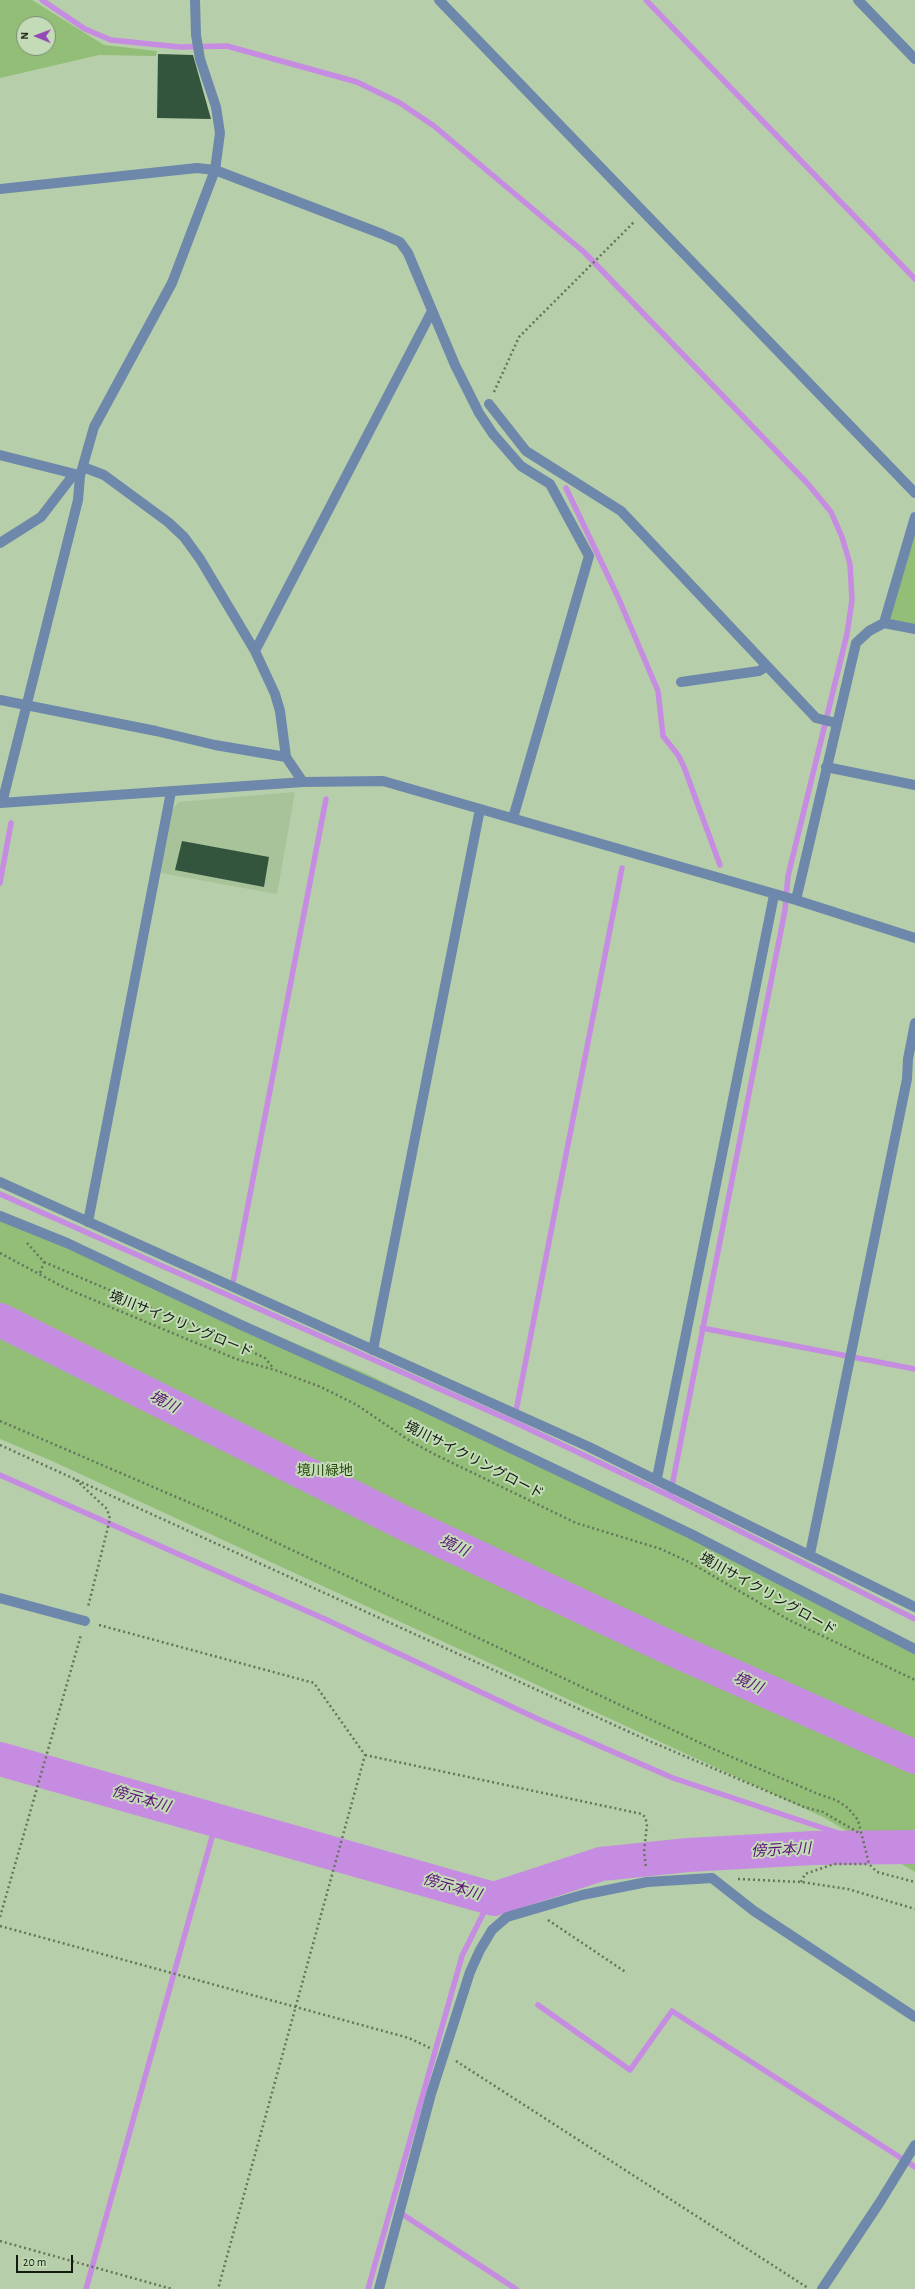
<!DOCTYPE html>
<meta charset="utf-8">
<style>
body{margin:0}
#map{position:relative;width:915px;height:2289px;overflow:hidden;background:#b7ceaa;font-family:"Alegreya Sans",sans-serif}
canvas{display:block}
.north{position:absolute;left:16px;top:16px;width:40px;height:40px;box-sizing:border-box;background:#c3dbb7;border:1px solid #7c8e73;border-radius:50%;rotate:271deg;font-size:11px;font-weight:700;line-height:16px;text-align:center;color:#121b0e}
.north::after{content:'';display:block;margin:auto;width:14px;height:18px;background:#9546b7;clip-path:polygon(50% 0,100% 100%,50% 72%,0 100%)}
.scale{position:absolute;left:16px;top:2255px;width:57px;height:18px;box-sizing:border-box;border:2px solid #121b0e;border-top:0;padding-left:5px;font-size:12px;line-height:14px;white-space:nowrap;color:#121b0e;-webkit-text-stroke:3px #c3dbb7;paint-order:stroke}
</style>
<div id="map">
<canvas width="915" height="2289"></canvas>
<div class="north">N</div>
<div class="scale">20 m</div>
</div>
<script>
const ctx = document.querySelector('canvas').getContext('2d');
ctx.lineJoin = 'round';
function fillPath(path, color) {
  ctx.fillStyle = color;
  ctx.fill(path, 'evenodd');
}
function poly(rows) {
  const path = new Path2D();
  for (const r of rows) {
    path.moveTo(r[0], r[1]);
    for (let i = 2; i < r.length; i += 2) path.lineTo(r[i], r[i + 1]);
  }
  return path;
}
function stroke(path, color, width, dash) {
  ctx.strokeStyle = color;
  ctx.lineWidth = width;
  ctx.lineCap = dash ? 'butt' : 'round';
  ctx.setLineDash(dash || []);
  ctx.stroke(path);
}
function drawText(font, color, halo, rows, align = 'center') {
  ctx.font = font + ' "Alegreya Sans","Noto Sans JP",sans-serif';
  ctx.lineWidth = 4;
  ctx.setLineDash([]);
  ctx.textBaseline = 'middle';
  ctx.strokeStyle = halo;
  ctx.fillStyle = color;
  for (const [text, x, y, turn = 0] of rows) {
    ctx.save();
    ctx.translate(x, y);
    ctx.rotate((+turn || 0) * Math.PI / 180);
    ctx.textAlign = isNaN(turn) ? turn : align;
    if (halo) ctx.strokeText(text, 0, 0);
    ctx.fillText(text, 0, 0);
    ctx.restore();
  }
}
fillPath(poly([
 [295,792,277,894,160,873,171,812,178,802]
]), '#a8c399');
fillPath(poly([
 [0,0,32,0,104,45,157,51,156,56,99,55,0,78],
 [24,24,48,24,48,48,24,48],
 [915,533,915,625,893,621,889,616],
 [0,1217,367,1374,636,1504,915,1648,915,1872,825,1818,52,1461,0,1439]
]), '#92be78');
stroke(poly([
 [42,0,85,29,111,40,180,47,227,46,357,82,400,103,434,126,584,252,808,484,831,512,842,537,850,564,852,600,847,634,788,876,785,910,670,1496],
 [646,0,915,279],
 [566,488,618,597,658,691,663,736,678,755,684,767,720,865],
 [0,883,11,823],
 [0,1194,514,1422,670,1496,915,1619],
 [232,1288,326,799],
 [702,1328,915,1369],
 [515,1416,622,868],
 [0,1475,327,1620,538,1719,673,1778,838,1833,845,1841,844,1849],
 [538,2005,630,2070,672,2011,915,2167],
 [399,2212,516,2289],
 [86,2289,217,1819],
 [368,2289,462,1956,483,1914,494,1899]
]), '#c68ce1', 5.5);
stroke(poly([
 [0,1320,404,1523,668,1647,915,1757],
 [0,1759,494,1899,601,1864,688,1855,813,1848,915,1847]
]), '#c68ce1', 34);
fillPath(poly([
 [158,54,193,55,211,119,157,118],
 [182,841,269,857,264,887,175,870]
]), '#33553e');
stroke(poly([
 [494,392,519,337,634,222],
 [27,1243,44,1262,40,1273],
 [0,1253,65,1288,189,1340,239,1360,275,1370,321,1387,357,1405,410,1441,436,1455,576,1523,661,1549,691,1563,789,1620,915,1680],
 [44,1262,233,1343,265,1358,274,1369],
 [0,1421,218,1515,711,1748,818,1794,836,1800,848,1808,858,1820,869,1864,877,1872,915,1882],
 [0,1445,647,1740,804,1807,823,1812,861,1834],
 [76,1480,107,1509,110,1519,88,1607],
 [99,1625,314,1683,365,1755,218,2289],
 [365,1755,642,1814,645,1817,647,1824,644,1852,646,1867],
 [738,1879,801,1882,848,1889,915,1909],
 [801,1882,805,1874,834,1864,869,1864],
 [0,1917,81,1635],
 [548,1920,627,1973],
 [0,1926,409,2038,430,2048],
 [456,2061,808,2288],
 [0,2241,172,2289]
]), '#65755c', 2.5, [2, 3]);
stroke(poly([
 [439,0,915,493],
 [858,0,915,59],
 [0,189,197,168,215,170,382,234,400,242,408,253,455,365,479,413,493,434,521,466,550,484,589,556,513,818],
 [489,404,526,451,621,511,816,718,836,723],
 [0,455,79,475],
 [83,467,104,475,168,522,184,537,200,559,255,651,275,694,280,711,286,757,303,782],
 [0,543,41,517,74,474],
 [884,623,915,517],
 [255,651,432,311],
 [681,682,759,671,767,666],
 [0,700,156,731,215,745,286,757],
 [826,767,915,785],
 [0,803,303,782,383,781,796,900,915,938],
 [2,803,78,500,80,476,94,427,172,283,215,170,220,133,216,107,200,59,196,35,195,0],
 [796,900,856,643,869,631,884,623,915,629],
 [0,1182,587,1446,915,1607],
 [0,1216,67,1243,239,1324,422,1406,691,1534,915,1649],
 [88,1222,171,792],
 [373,1350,480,809],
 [657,1478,774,895],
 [810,1554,907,1079,908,1059,915,1023],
 [0,1598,85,1621],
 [379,2289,431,2094,470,1972,480,1950,492,1930,507,1917,582,1895,647,1882,712,1878,754,1911,915,2017],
 [822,2289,880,2202,915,2145]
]), '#6d88aa', 10);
drawText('14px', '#121b0e', '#c3dbb7', [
 ["境川サイクリングロード",181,1324,22],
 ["境川サイクリングロード",474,1460,27],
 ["境川サイクリングロード",768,1594,29]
]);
drawText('14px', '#294c0c', '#c3dbb7', [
 ["境川緑地",325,1471]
]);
drawText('italic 15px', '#5c0e77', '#c3dbb7', [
 ["境川",164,1402,27],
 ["境川",454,1546,25],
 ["境川",748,1683,24],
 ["傍示本川",141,1799,16],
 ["傍示本川",781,1850,-3],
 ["傍示本川",452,1887,16]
]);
</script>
